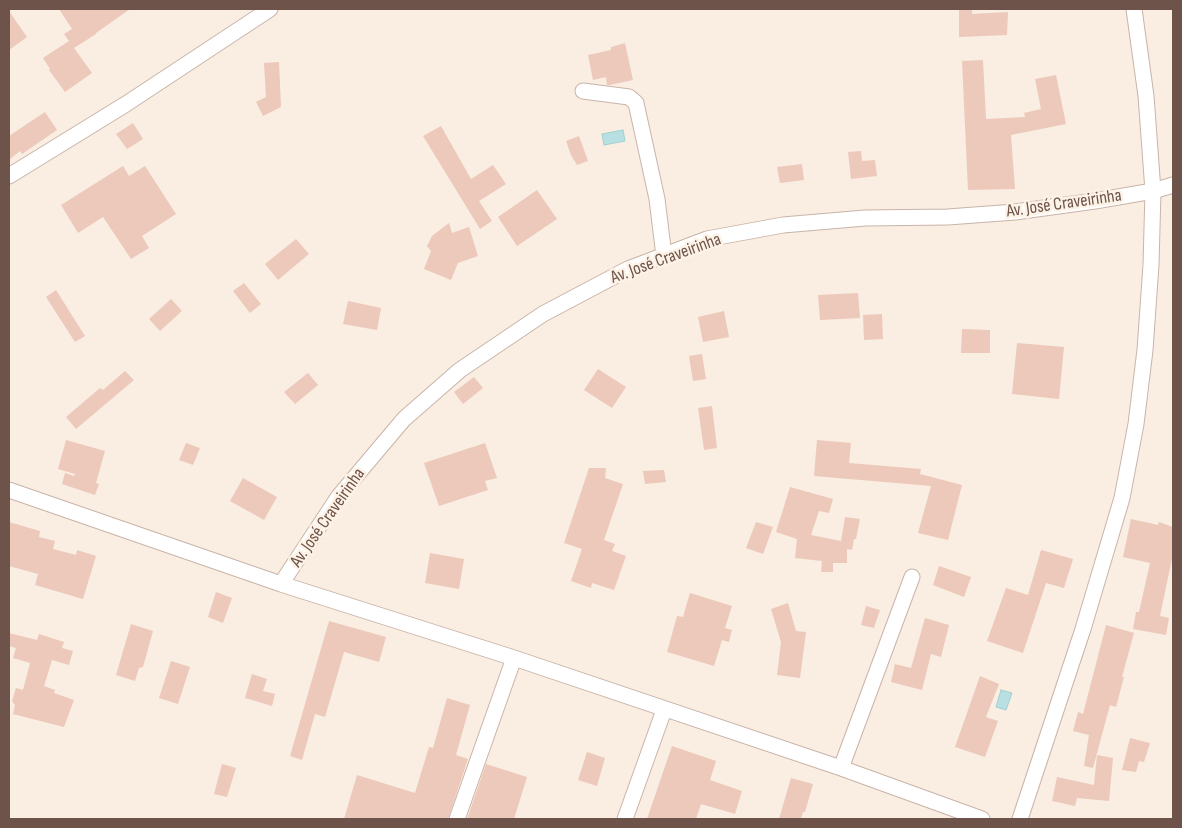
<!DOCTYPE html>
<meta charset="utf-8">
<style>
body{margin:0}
#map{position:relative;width:1182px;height:828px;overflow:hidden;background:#faede1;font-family:"Sofia Sans Condensed",sans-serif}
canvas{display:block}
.frame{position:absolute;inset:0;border:10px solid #6e534a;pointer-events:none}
</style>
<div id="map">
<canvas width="1182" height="828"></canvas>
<div class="frame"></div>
</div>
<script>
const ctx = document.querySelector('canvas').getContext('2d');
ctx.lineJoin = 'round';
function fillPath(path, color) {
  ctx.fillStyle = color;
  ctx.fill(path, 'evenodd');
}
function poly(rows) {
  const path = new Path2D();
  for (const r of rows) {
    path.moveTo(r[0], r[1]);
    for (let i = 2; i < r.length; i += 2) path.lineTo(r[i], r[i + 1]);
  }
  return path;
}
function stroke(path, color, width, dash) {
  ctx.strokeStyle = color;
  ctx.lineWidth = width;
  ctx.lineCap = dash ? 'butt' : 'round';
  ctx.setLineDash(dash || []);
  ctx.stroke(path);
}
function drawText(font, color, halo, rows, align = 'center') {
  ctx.font = font + ' "Sofia Sans Condensed",sans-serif';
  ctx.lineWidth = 5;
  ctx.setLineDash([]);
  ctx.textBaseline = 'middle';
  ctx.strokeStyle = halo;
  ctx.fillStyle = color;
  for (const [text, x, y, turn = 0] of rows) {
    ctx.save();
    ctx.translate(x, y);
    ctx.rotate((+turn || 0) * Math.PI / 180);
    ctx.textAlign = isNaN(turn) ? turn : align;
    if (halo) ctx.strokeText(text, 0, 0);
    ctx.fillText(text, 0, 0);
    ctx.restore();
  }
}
const water = poly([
 [623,130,625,141,604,145,602,134,623,130],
 [1001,690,1012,693,1006,710,996,707,1001,690]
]);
fillPath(water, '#b8dfe1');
stroke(water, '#9fcfd1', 1);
fillPath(poly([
 [59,9,130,9,96,33,96,34,74,48,92,73,65,92,49,70,50,69,43,58,69,41,64,34,72,29],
 [959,9,972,9,972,14,1008,12,1007,35,959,37],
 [9,11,27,37,9,50],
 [625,43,633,80,610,85,607,85,606,77,593,80,588,55,611,50,611,47],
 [983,60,986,119,1025,117,1024,113,1041,109,1035,79,1056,75,1066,124,1011,135,1015,189,968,190,962,61],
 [279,62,281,107,263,116,256,102,266,97,264,63],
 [45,112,57,130,22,154,20,151,9,160,9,136],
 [133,123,143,139,127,149,116,134],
 [441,126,471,179,493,165,506,184,479,201,492,221,480,229,423,136],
 [579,136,588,161,577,165,571,155,566,141],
 [861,151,862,161,875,160,877,176,851,179,848,152],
 [802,164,804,180,780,183,777,167],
 [123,166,129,176,145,166,176,214,142,236,149,248,131,259,103,217,78,233,61,205],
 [537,190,557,219,517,246,498,217],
 [449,223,452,233,469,227,478,256,458,263,451,280,424,269,431,251,427,246,432,236],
 [296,239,309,254,278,280,265,264],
 [244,283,261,304,250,313,233,291],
 [56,290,85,336,75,342,46,297],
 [858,293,860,318,820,320,818,295],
 [171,299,182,311,160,331,149,319],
 [348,301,381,308,377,330,343,324],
 [724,311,729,337,703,342,698,317],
 [882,314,883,339,864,340,863,315],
 [962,329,990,330,990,353,961,353],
 [1017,343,1064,347,1059,399,1012,394],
 [702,354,706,379,693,381,689,356],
 [598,369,626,387,612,408,584,390],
 [125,371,134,380,76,429,66,417,100,388,103,390],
 [308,373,318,385,295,404,284,392],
 [474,377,483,388,463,404,454,392],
 [712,406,717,448,704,450,698,408],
 [66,440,105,451,96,483,99,484,95,495,62,484,65,473,74,476,75,474,58,469],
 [817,440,851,443,849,463,921,469,920,474,962,485,948,540,918,533,931,486,814,476],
 [186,443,200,448,193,465,179,460],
 [485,443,497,478,485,481,488,490,439,506,424,463],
 [589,468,606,468,605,478,623,484,604,540,615,544,612,551,626,556,614,590,592,583,591,588,571,581,582,549,564,543],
 [664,470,666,482,645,484,643,471],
 [243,478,277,497,264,520,230,501],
 [790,487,833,499,829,513,819,511,811,535,841,541,845,517,860,519,856,539,854,539,852,550,847,549,847,563,833,563,833,572,821,572,822,561,795,558,797,539,776,532],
 [1131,519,1158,525,1159,522,1173,527,1173,554,1160,616,1169,618,1166,635,1133,629,1136,612,1139,612,1150,563,1123,557],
 [9,522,40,531,39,537,55,541,53,549,76,555,77,550,96,556,83,599,35,585,38,574,9,566],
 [756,522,773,527,763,554,746,548],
 [1041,550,1073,559,1064,588,1046,583,1023,653,987,641,1006,588,1028,595],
 [430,553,464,559,459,589,425,583],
 [939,566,971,577,964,597,933,585],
 [216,592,232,598,223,623,208,617],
 [690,593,732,606,725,628,732,630,729,642,722,640,714,666,667,652,677,616,683,617],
 [788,603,796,631,806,632,800,678,777,675,781,642,771,609],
 [866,606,880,610,874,628,861,625],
 [925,618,949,625,941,657,931,654,922,690,891,682,895,664,911,668],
 [329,621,386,637,379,662,344,652,325,717,315,714,302,760,290,756],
 [131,624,153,631,143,667,139,668,135,681,116,675],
 [1106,625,1134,633,1122,677,1124,677,1116,707,1110,705,1093,768,1084,766,1089,735,1073,731,1078,712,1083,714],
 [9,633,37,640,39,634,64,642,62,648,73,651,69,665,52,660,44,686,55,690,54,693,74,700,64,727,13,714,15,705,12,701,16,688,23,690,30,663,13,658,16,648,9,646],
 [171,661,190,667,178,704,159,698],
 [252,674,267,679,263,691,275,694,272,706,245,698],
 [980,676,999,684,986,717,998,721,985,757,955,747],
 [447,698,470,705,456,755,468,759,448,819,344,819,357,775,415,793,429,747,433,748],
 [1130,738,1150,743,1144,762,1139,761,1136,772,1122,770],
 [672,746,716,761,710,780,742,791,735,814,701,804,696,819,647,819],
 [587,752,605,758,597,786,578,780],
 [1097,755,1113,758,1109,801,1077,798,1075,806,1052,801,1057,777,1094,785],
 [222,764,236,768,227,797,214,794],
 [486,764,527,777,514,819,467,819],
 [791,778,813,784,805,812,803,812,801,819,779,819]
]), '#ecc9bb');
const minor = poly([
 [583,91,629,97,636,103,657,199,664,256],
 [9,176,126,104,270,9],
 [9,490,281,584,514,658,841,768,982,819],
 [281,584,339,496,404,419,460,370,543,314,628,269,707,239,783,225,865,218,948,217,1015,212,1095,201,1153,191,1173,185],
 [841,768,912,577],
 [457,819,514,658],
 [625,819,664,710],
 [1020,819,1083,629,1122,498,1136,424,1145,350,1151,265,1153,191,1146,96,1134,9]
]);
stroke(minor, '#c9b4a9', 17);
stroke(minor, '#fff', 15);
drawText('18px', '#6e534a', '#fdf2e6', [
 ["Av. José Craveirinha",1064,204,-8],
 ["Av. José Craveirinha",666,259,-20],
 ["Av. José Craveirinha",328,518,-55]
]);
</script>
